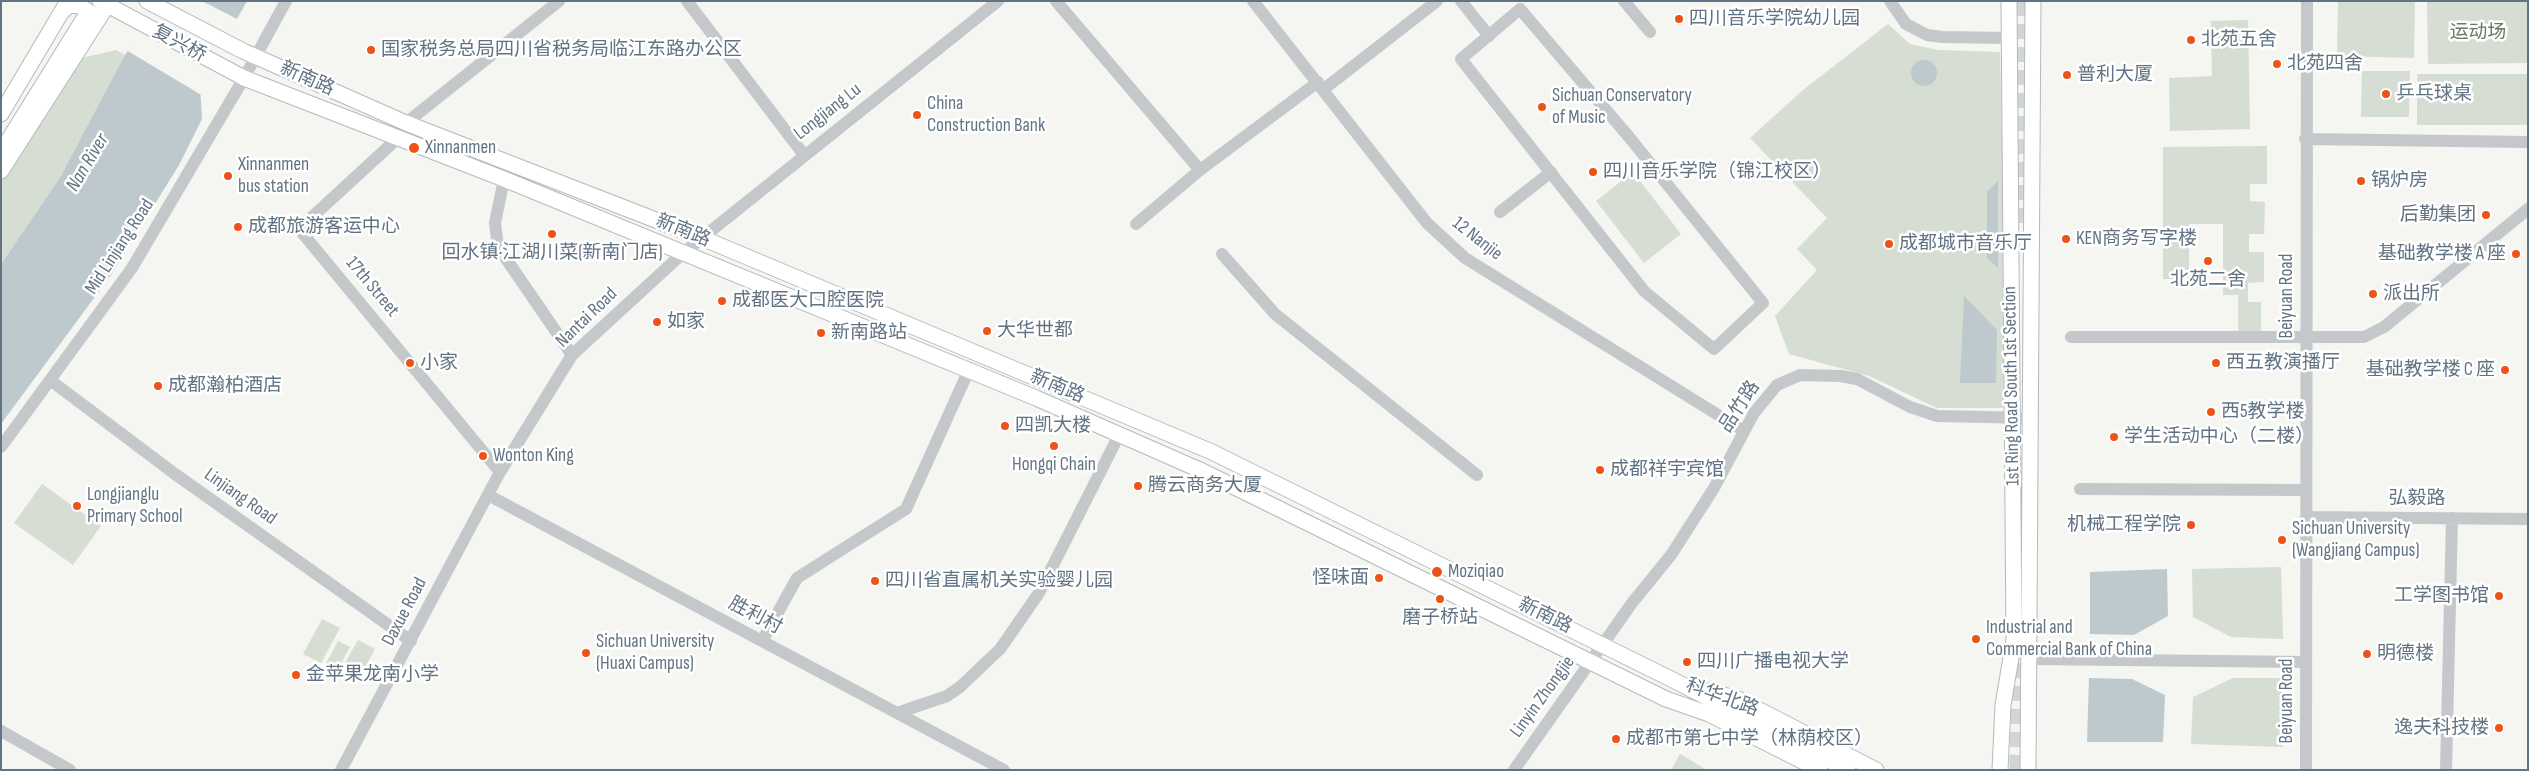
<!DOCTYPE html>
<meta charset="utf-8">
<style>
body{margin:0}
#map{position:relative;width:2529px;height:771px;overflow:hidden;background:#f5f5f1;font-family:"Sofia Sans Condensed",sans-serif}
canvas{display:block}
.frame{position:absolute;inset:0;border:2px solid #627484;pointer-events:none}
</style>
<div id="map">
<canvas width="2529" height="771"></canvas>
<div class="frame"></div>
</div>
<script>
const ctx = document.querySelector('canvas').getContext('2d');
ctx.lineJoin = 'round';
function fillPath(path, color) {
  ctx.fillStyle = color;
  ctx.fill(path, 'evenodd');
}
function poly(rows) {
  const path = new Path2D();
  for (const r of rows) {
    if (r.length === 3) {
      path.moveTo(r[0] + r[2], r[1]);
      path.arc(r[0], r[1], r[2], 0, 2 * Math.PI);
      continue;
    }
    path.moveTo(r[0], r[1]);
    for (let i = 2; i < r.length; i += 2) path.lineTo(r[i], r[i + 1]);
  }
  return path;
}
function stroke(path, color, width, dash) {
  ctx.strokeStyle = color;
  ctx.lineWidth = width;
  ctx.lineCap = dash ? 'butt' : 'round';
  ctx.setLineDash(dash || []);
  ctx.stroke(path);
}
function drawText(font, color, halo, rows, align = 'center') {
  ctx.font = font + ' "Sofia Sans Condensed","Noto Sans SC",sans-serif';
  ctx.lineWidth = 5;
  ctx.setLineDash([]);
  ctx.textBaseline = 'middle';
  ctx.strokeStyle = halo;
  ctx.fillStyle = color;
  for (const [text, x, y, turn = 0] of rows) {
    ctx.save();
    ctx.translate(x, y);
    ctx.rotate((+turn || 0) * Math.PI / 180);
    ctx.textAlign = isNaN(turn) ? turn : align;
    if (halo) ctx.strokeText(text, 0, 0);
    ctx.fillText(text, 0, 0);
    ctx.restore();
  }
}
fillPath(poly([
 [2338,1,2415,1,2414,58,2337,56],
 [2427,1,2528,1,2528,63,2428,64],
 [2248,20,2250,129,2170,131,2169,78,2212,76,2211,21],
 [1888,24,1910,44,1938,50,2000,52,2006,307,2003,408,1937,408,1869,376,1789,354,1775,316,1817,270,1797,249,1827,218,1750,138,1803,90],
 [116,50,125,55,108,90,61,176,1,264,1,181,77,59],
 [2362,71,2410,71,2409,117,2361,117],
 [2417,74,2528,74,2528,125,2417,125],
 [2267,146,2267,184,2250,184,2250,201,2265,202,2264,234,2249,234,2249,252,2264,252,2264,282,2248,283,2248,302,2261,302,2261,331,2238,331,2238,295,2223,295,2223,224,2189,224,2189,279,2163,279,2163,147],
 [1633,172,1681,234,1644,263,1596,201],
 [42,484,101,526,73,565,14,523],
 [2281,567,2283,639,2231,637,2193,617,2192,569],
 [322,619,340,628,321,663,303,654],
 [358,640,375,649,357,682,340,672],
 [338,641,350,647,337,671,325,665],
 [2233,678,2284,678,2283,747,2191,744,2193,697],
 [1680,754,1707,770,1671,770]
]), '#d6ddd2');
fillPath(poly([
 [161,1,247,1,200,85,202,119,179,165,111,275,1,424,1,264,61,176,125,55],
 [1924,73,13],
 [1998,181,1998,268,1987,258,1987,192],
 [1964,296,1997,330,1996,383,1960,383],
 [2167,569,2168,616,2134,635,2090,634,2090,572],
 [2089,678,2132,679,2165,695,2163,742,2087,742]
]), '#bec9ce');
fillPath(poly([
 [158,1,202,1,239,20,203,85,203,96,126,50]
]), '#f5f5f1');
stroke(poly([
 [2023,1,2024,238],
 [2017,770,2020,630]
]), '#d0d5d6', 15, [15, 8]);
const major = poly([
 [100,1,244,78,504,179,1036,398,1200,470,1666,699,1709,714,1820,770],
 [147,1,243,51,406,123,702,238,1212,452,1675,681,1848,770],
 [62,12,69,5,80,6,92,14,94,20,91,28],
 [1,114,68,1],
 [1,152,83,20],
 [1,171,110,1],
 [1709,691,1738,699,1876,770],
 [2000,770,2003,705,2014,640,2009,1],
 [2028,770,2033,1]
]);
stroke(major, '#b5b9bd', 17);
stroke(poly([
 [687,1,804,155],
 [1056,1,1200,170],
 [1253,1,1427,223,1465,258,1744,431],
 [1461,1,1489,36],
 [1624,1,1650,32],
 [1890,1,1906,24,1927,35,1942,37,2009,38],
 [1520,9,1629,137,1763,303,1714,349,1644,291,1461,59,1520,9],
 [1324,89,1437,1],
 [406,123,559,1],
 [398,138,299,229,500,472],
 [2305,139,2528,142],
 [504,179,495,223,498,247,572,355],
 [1500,212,1551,172],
 [1136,224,1200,170,1318,82],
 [1222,254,1275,314,1477,475],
 [2071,337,2364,337,2384,327,2528,209],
 [50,380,175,474,411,641],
 [1,447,132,268,244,78,286,1],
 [2080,489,2305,490],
 [488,495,1004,770],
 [2306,517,2528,519],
 [762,641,797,578,906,509,968,372],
 [2030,659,2306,662],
 [897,713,947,696,960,687,1000,649,1039,593,1119,435],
 [1,731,70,770],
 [341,770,500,472,572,355,682,254,998,1],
 [1514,770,1632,603,1671,555,1714,488,1754,413,1777,385,1800,375,1841,376,1857,379,1910,407,1937,416,2032,418],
 [2306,770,2307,1],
 [2446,770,2452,518]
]), '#c4c8cb', 12);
stroke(major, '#fff', 15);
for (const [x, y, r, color] of [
 [1679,19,5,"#ed5319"],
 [2191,40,5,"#ed5319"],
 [371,50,5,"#ed5319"],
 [2277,64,5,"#ed5319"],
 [2067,75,5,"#ed5319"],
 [2386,94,5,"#ed5319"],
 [1542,107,5,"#ed5319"],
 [917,115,5,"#ed5319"],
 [414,148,6,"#ed5319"],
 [1593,172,5,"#ed5319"],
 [228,176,5,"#ed5319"],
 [2361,181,5,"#ed5319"],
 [2486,215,5,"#ed5319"],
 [238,227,5,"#ed5319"],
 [552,234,5,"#ed5319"],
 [2066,239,5,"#ed5319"],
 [1889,244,5,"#ed5319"],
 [2516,254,5,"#ed5319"],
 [2208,261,5,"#ed5319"],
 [2373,294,5,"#ed5319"],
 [722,301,5,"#ed5319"],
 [657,322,5,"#ed5319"],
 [987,331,5,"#ed5319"],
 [821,333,5,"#ed5319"],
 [410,363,5,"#ed5319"],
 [2216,363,5,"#ed5319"],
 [2505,370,5,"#ed5319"],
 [158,386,5,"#ed5319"],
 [2211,412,5,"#ed5319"],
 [1005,426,5,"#ed5319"],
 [2114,437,5,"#ed5319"],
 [1054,446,5,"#ed5319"],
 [483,456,5,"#ed5319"],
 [1600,470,5,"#ed5319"],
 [1138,486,5,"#ed5319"],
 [77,506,5,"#ed5319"],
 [2191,525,5,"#ed5319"],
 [2282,540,5,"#ed5319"],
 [1437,572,6,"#ed5319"],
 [1379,578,5,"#ed5319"],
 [875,581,5,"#ed5319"],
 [2499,596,5,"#ed5319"],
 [1440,599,5,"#ed5319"],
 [1976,639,5,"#ed5319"],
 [586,653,5,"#ed5319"],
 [2367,654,5,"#ed5319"],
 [1687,662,5,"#ed5319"],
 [296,675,5,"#ed5319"],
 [2499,728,5,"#ed5319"],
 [1616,739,5,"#ed5319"]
]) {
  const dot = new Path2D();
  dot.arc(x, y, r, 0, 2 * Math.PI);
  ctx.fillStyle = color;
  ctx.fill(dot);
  stroke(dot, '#fff', 2);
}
drawText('19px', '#627484', '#fff', [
 ["四川音乐学院幼儿园",1689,19],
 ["北苑五舍",2201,40],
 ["国家税务总局四川省税务局临江东路办公区",381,50],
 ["北苑四舍",2287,64],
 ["普利大厦",2077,75],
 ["乒乓球桌",2396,94],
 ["Sichuan Conservatory",1552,96],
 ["of Music",1552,118],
 ["China",927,104],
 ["Construction Bank",927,126],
 ["Xinnanmen",425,148],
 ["Xinnanmen",238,165],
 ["bus station",238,187],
 ["四川音乐学院（锦江校区）",1603,172],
 ["锅炉房",2371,181],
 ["后勤集团",2476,215,"right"],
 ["成都旅游客运中心",248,227],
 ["KEN商务写字楼",2076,239],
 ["成都城市音乐厅",1899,244],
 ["回水镇·江湖川菜(新南门店)",552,253,"center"],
 ["基础教学楼 A 座",2506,254,"right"],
 ["北苑二舍",2208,280,"center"],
 ["派出所",2383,294],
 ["成都医大口腔医院",732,301],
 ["如家",667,322],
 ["大华世都",997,331],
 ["新南路站",831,333],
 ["小家",420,363],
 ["西五教演播厅",2226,363],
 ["基础教学楼 C 座",2495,370,"right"],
 ["成都瀚柏酒店",168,386],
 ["西5教学楼",2221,412],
 ["四凯大楼",1015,426],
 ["学生活动中心（二楼）",2124,437],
 ["Wonton King",493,456],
 ["Hongqi Chain",1054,465,"center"],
 ["成都祥宇宾馆",1610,470],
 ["腾云商务大厦",1148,486],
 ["Longjianglu",87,495],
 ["Primary School",87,517],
 ["机械工程学院",2181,525,"right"],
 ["Sichuan University",2292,529],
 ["(Wangjiang Campus)",2292,551],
 ["Moziqiao",1448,572],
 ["怪味面",1369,578,"right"],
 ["四川省直属机关实验婴儿园",885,581],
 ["工学图书馆",2489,596,"right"],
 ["磨子桥站",1440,618,"center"],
 ["Industrial and",1986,628],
 ["Commercial Bank of China",1986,650],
 ["Sichuan University",596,642],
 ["(Huaxi Campus)",596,664],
 ["明德楼",2377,654],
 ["四川广播电视大学",1697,662],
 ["金苹果龙南小学",306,675],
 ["逸夫科技楼",2489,728,"right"],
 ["成都市第七中学（林荫校区）",1626,739]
], 'left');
drawText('19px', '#667b62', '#fff', [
 ["运动场",2478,33]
]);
drawText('19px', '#627484', '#fff', [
 ["复兴桥",179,44,28],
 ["新南路",307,79,24],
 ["Longjiang Lu",828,112,-38],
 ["新南路",683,231,22],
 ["12 Nanjie",1477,239,38],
 ["Mid Linjiang Road",120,247,-57],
 ["17th Street",372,287,50],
 ["Beiyuan Road",2287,296,-90],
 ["Nantai Road",587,318,-44],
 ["1st Ring Road South 1st Section",2012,386,-91],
 ["新南路",1057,387,23],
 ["品竹路",1740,407,-57],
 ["Linjiang Road",240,497,35],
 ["弘毅路",2417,499],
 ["Daxue Road",405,612,-62],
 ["胜利村",755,616,28],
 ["新南路",1545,616,26],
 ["Linyin Zhongjie",1543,697,-54],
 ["科华北路",1722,698,20],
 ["Beiyuan Road",2287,701,-90]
]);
drawText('italic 20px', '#5e7781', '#fff', [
 ["Nan River",88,163,-59]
]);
</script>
